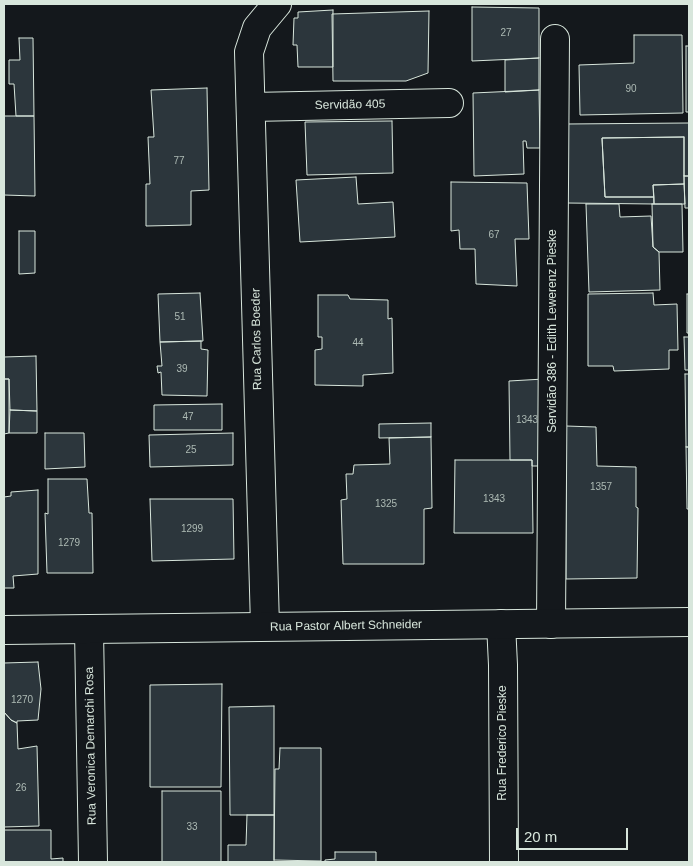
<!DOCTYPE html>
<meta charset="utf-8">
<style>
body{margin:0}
#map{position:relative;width:693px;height:866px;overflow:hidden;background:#14181c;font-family:Arial,sans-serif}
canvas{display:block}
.frame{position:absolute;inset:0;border:5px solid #d8e6dc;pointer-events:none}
.scale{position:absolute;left:516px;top:828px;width:112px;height:22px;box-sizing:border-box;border:2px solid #d8e6dc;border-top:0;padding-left:6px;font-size:15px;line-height:18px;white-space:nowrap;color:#d8e6dc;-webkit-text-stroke:4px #14181c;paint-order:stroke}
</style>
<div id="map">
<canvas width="693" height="866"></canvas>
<div class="frame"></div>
<div class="scale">20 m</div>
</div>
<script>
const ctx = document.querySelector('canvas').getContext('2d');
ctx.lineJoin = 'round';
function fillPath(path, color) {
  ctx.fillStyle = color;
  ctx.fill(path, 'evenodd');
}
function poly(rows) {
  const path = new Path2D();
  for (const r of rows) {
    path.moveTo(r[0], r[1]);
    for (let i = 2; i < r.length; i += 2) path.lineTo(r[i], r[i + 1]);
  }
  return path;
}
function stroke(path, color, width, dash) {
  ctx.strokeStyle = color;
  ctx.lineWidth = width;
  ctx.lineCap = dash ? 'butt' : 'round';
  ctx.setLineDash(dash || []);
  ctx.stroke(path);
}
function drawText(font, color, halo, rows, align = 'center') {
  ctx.font = font + ' Arial,sans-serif';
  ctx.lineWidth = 4;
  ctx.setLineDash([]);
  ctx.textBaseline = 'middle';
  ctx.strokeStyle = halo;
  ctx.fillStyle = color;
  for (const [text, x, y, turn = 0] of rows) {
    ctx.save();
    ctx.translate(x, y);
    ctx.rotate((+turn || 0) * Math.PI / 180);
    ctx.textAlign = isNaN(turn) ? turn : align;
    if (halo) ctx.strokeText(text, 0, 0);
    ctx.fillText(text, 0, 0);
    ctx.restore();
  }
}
const building = poly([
 [472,7,539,8,539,58,472,61,472,7],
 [333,10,333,67,298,67,297,45,293,45,294,18,298,18,298,12,333,10],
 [429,11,428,73,406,81,333,81,332,14,429,11],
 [634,35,682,35,683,113,580,115,579,65,634,63,634,35],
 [19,38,33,38,34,116,16,116,14,84,9,84,9,60,20,60,19,38],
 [686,46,689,46,689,112,686,112,686,46],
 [539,58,539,90,505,92,505,60,539,58],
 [207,88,209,190,191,191,191,225,146,226,146,184,150,184,148,137,154,137,151,90,207,88],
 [539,90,540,148,527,148,526,141,523,141,524,174,474,176,473,93,539,90],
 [4,116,34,116,35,196,4,195,4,116],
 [392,121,393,173,307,175,305,122,392,121],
 [689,123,689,176,684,176,684,137,602,138,605,197,654,197,654,204,567,203,566,124,689,123],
 [684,137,684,184,653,185,654,197,605,197,602,138,684,137],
 [684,176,689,176,689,208,685,208,684,176],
 [356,177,358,204,393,202,395,237,300,242,296,180,356,177],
 [451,182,527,183,529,239,515,239,517,286,476,284,475,249,460,249,459,230,451,231,451,182],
 [684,184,685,204,654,204,653,185,684,184],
 [586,204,619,204,620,217,651,216,653,247,659,252,660,290,589,292,586,204],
 [652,204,682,204,683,252,659,252,653,247,652,204],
 [19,231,35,231,35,273,19,274,19,231],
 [200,293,203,341,160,342,158,294,200,293],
 [653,293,654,305,677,304,678,350,669,350,669,369,614,371,613,366,588,366,588,294,653,293],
 [687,294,689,294,689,333,687,333,687,294],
 [318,295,348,295,350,299,388,300,388,319,392,318,393,373,363,375,363,386,315,385,315,350,322,349,322,337,318,337,318,295],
 [684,337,689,337,689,370,685,370,684,337],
 [201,341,201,349,208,350,207,396,162,395,161,372,158,373,157,366,162,366,160,342,201,341],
 [36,356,37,411,10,410,9,379,4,379,4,357,36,356],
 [685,374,689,374,689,447,686,447,685,374],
 [4,379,9,379,9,433,4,434,4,379],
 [544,379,546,466,532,466,532,460,510,460,509,381,544,379],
 [222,404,222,430,154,430,154,405,222,404],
 [10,410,37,411,37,433,9,433,10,410],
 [431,423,431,437,379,438,379,424,431,423],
 [566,426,596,427,597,466,636,467,636,507,638,508,637,578,566,579,566,426],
 [45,433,84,433,85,467,45,469,45,433],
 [233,433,233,465,150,467,149,435,233,433],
 [431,437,432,508,424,509,424,564,343,564,341,500,347,499,346,474,353,474,354,465,390,464,389,438,431,437],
 [686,447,689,447,689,509,687,509,686,447],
 [455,460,532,460,533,533,454,533,455,460],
 [48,479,87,479,89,513,92,513,93,573,47,573,45,513,48,514,48,479],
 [38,490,38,574,13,576,14,588,4,588,4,497,11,496,11,492,38,490],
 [150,499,233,499,234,559,152,561,150,499],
 [38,662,41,689,38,720,17,721,17,723,11,720,4,712,4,663,38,662],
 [222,684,221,787,150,787,150,685,222,684],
 [274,706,274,815,230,815,229,707,274,706],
 [4,712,11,720,17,723,18,749,37,746,39,826,4,827,4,712],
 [280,748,321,748,321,861,274,860,275,769,279,769,280,748],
 [162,791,221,791,221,862,162,862,162,791],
 [247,815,274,815,274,862,228,862,228,845,246,845,247,815],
 [4,830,51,830,51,859,63,858,63,862,4,862,4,830],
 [335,852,376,852,376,862,392,862,325,862,325,860,335,859,335,852]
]);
fillPath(building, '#2c363c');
stroke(building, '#d8e6dc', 1);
const minor = poly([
 [251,107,449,103],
 [501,624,503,665,504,862],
 [551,624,555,39],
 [265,626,249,52,257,28,277,4],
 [89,630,93,862]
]);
const secondary = poly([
 [4,630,689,622]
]);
stroke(minor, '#d8e6dc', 30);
stroke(secondary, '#d8e6dc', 30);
stroke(minor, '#14181c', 28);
stroke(secondary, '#14181c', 28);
drawText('10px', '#adbab4', null, [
 ["27",506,33],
 ["90",631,89],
 ["77",179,161],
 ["67",494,235],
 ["51",180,317],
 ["44",358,343],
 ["39",182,369],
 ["47",188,417],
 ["1343",527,420],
 ["25",191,450],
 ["1357",601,487],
 ["1343",494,499],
 ["1325",386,504],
 ["1299",192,529],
 ["1279",69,543],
 ["1270",22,700],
 ["26",21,788],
 ["33",192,827]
]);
drawText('12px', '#d8e6dc', '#14181c', [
 ["Servidão 405",350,105,-1],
 ["Servidão 386 - Edith Lewerenz Pieske",553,331,-90],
 ["Rua Carlos Boeder",257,339,-91],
 ["Rua Pastor Albert Schneider",346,626,-1],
 ["Rua Frederico Pieske",503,743,-90],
 ["Rua Veronica Demarchi Rosa",91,746,-91]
]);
</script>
